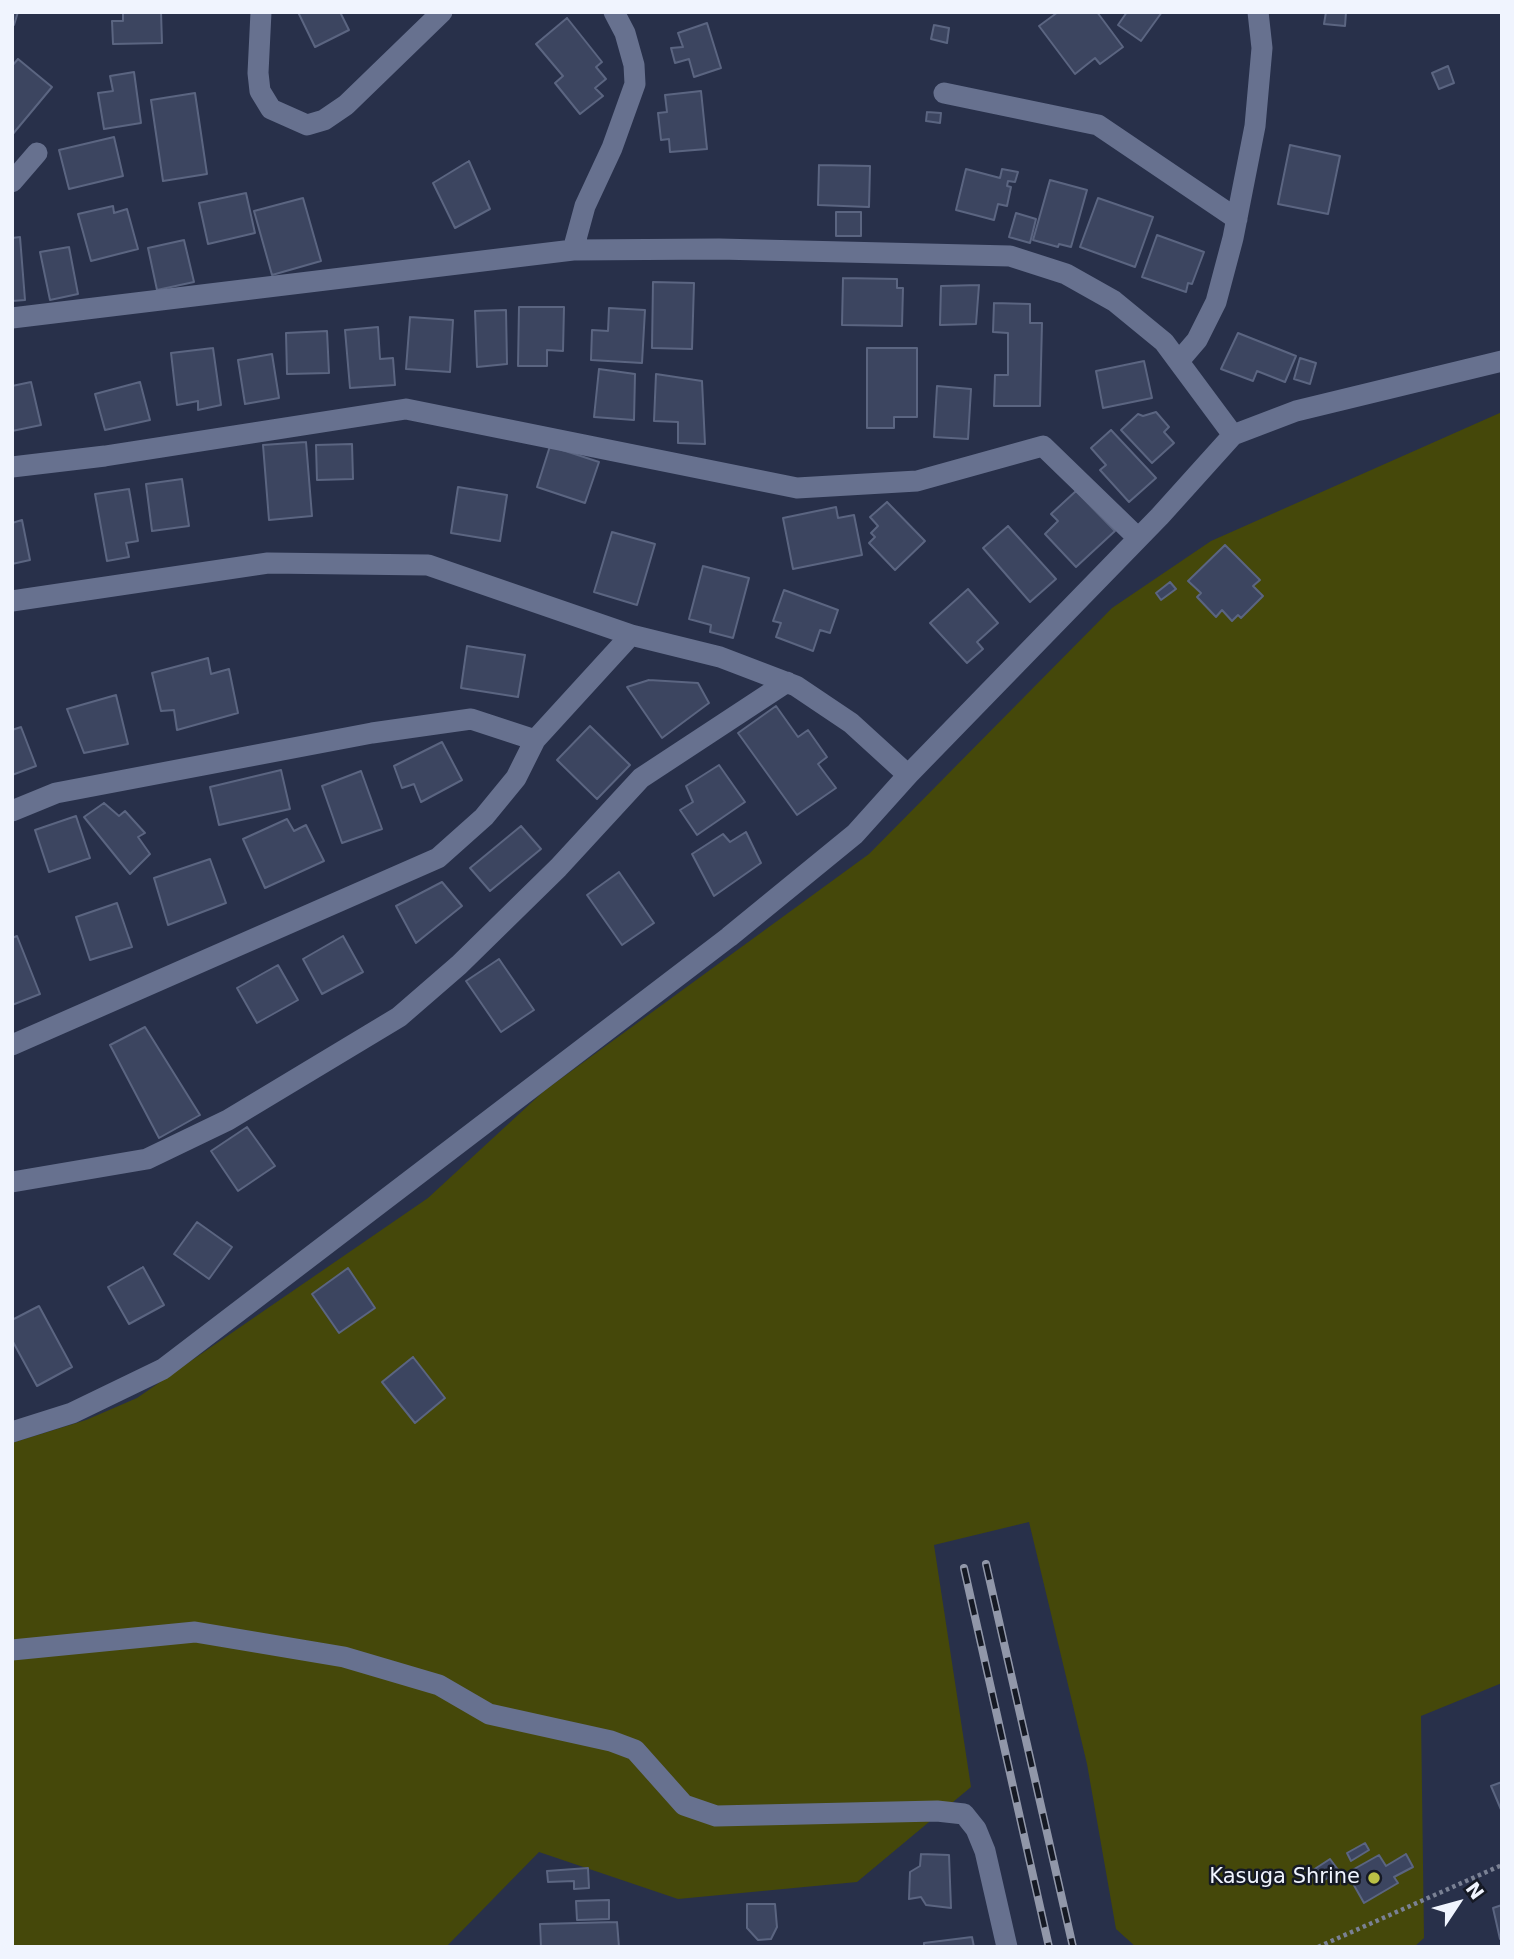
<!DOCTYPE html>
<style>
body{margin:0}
#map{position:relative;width:1514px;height:1959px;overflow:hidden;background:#28304a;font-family:"DejaVu Sans",sans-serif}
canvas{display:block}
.frame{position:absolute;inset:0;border:14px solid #f0f4fe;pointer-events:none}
.north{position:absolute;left:1423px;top:1868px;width:70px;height:70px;-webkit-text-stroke:5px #151924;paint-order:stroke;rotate:54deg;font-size:19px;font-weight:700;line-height:28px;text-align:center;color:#f0f4fe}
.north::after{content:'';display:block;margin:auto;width:24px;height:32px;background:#f0f4fe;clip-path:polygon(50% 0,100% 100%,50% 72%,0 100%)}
</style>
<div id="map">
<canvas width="1514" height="1959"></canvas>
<div class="frame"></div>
<div class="north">N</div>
</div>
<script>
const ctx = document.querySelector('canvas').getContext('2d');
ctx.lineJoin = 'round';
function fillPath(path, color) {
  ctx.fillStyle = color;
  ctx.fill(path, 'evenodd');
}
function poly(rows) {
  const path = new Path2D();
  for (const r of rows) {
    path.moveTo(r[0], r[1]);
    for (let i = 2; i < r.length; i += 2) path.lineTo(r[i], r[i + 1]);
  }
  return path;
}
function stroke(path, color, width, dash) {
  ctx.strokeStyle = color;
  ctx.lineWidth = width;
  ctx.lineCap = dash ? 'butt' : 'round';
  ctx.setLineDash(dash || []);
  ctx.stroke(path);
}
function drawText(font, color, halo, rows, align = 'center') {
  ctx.font = font + ' "DejaVu Sans",sans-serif';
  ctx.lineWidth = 5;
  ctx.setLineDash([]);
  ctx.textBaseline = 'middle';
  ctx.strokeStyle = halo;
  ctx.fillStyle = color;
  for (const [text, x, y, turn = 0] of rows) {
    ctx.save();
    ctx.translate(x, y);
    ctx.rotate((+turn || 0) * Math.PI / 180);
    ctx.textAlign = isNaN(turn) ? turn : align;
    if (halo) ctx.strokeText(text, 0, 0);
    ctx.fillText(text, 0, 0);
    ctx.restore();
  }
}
fillPath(poly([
 [1502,412,1502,1683,1421,1716,1424,1938,1414,1947,1136,1947,1116,1929,1087,1764,1029,1522,934,1545,971,1787,857,1882,678,1899,539,1852,446,1947,12,1947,12,1443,86,1420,137,1398,428,1198,544,1091,869,854,1112,608,1211,541]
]), '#45480a');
const building = poly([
 [12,12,18,12,14,25,12,25,12,12],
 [123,12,161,12,162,43,113,44,112,21,123,21,123,12],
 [298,12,340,12,349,30,315,47,298,12],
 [1058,12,1097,12,1123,47,1100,64,1095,58,1075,74,1039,26,1058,12],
 [1127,12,1162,12,1141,41,1118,25,1127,12],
 [1326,12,1346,12,1345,26,1324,24,1326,12],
 [567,18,602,62,596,67,606,79,595,88,603,96,580,114,555,83,563,76,536,44,567,18],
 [707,23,721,68,694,77,689,59,675,63,671,48,683,47,678,33,707,23],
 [934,25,949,28,947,43,931,39,934,25],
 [18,59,52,87,12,135,12,66,18,59],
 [1448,66,1454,83,1439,89,1432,73,1448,66],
 [134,72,141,123,104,129,98,93,113,91,110,76,134,72],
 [701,91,707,149,670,152,669,139,661,140,658,113,667,112,665,95,701,91],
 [195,93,207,174,163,181,151,100,195,93],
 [927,112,941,113,940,123,926,121,927,112],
 [114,137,123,176,69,189,59,150,114,137],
 [1290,145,1340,156,1328,214,1278,204,1290,145],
 [469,161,490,209,455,228,433,183,469,161],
 [819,165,870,166,869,207,818,205,819,165],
 [966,169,1000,178,1002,169,1018,172,1015,182,1008,181,1007,186,1011,187,1007,206,998,204,994,220,956,210,966,169],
 [1050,180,1087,190,1071,247,1059,244,1058,247,1033,240,1050,180],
 [246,193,255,233,208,244,199,203,246,193],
 [303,198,321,261,272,275,254,211,303,198],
 [1098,198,1153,217,1135,267,1080,247,1098,198],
 [113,206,114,213,127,209,138,249,91,261,78,214,113,206],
 [836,212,861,212,861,236,836,236,836,212],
 [1016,213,1036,219,1030,243,1009,237,1016,213],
 [1157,235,1204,252,1192,284,1188,283,1186,292,1142,277,1157,235],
 [20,237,25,300,12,301,12,238,20,237],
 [184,240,194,282,157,290,148,248,184,240],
 [69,247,78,294,50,300,40,252,69,247],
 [843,278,897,279,897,288,903,288,902,326,842,325,843,278],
 [653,282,694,283,692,349,652,348,653,282],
 [979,285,976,324,940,325,941,286,979,285],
 [994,303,1030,304,1030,323,1042,323,1040,406,994,406,995,375,1008,375,1008,333,993,332,994,303],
 [519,307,564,307,563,351,547,350,547,366,518,366,519,307],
 [609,308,645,310,642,363,591,360,592,330,608,331,609,308],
 [506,310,507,364,477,367,475,311,506,310],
 [410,317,453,320,450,372,406,369,410,317],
 [378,327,380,359,393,358,395,385,350,388,345,330,378,327],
 [327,331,329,373,287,374,286,333,327,331],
 [1238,333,1296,356,1285,382,1257,371,1253,381,1221,369,1238,333],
 [213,348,221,405,198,410,198,401,177,405,171,353,213,348],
 [867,348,917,348,917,417,894,417,894,428,867,428,867,348],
 [272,354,279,398,245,404,238,360,272,354],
 [1300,358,1316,363,1310,384,1294,379,1300,358],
 [1144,361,1152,398,1103,408,1096,371,1144,361],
 [599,369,635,374,634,420,594,417,599,369],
 [656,374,702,381,705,444,678,443,678,422,654,421,656,374],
 [31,382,41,425,12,431,12,386,31,382],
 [140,382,150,420,105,430,95,394,140,382],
 [937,386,971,389,968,439,934,437,937,386],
 [1156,412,1169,427,1164,432,1174,443,1152,463,1121,430,1138,414,1143,416,1156,412],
 [1111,430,1156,478,1129,502,1100,470,1106,465,1091,448,1111,430],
 [306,442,312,516,269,520,263,445,306,442],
 [352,444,353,479,317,480,316,445,352,444],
 [550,446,599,462,585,503,537,487,550,446],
 [182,479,189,526,152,531,146,484,182,479],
 [458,487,507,495,500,541,451,533,458,487],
 [129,489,138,541,126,543,129,557,107,561,95,494,129,489],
 [1076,491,1115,531,1076,567,1045,534,1058,521,1051,514,1076,491],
 [887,502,925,541,895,570,869,543,875,537,871,533,878,526,870,517,887,502],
 [836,507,838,518,854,515,862,555,793,569,783,518,836,507],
 [22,520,30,560,12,564,12,523,22,520],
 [1008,526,1056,579,1030,602,983,548,1008,526],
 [612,532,655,544,637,605,594,592,612,532],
 [1225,545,1260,580,1253,586,1263,596,1241,618,1238,615,1232,621,1222,610,1216,617,1197,597,1201,593,1188,581,1225,545],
 [703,566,749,578,733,638,710,632,711,625,689,619,703,566],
 [1170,582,1176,589,1161,600,1156,593,1170,582],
 [968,589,998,623,977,642,983,649,967,663,930,623,968,589],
 [784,590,838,610,830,633,820,630,813,651,776,637,781,623,773,621,784,590],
 [467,646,525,655,518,697,461,688,467,646],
 [208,658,211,674,229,669,238,713,177,730,174,710,161,711,152,673,208,658],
 [649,680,698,683,709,703,662,738,627,687,649,680],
 [116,695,128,744,84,753,67,709,116,695],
 [776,706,798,737,808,730,827,757,818,764,836,788,797,815,738,733,776,706],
 [590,726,630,765,597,799,557,760,590,726],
 [21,727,36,766,12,775,12,730,21,727],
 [442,742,462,780,421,802,414,784,402,788,394,766,442,742],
 [719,765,745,802,697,835,680,810,693,802,686,786,719,765],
 [281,770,290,809,219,825,210,787,281,770],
 [361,771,382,829,342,843,322,786,361,771],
 [104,803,119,816,125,811,145,833,138,837,150,854,130,874,84,817,104,803],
 [76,816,90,858,49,872,35,830,76,816],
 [287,819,294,831,306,825,324,861,265,888,243,839,287,819],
 [521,826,541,849,490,891,470,868,521,826],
 [746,832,761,863,714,896,692,854,723,834,730,842,746,832],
 [210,859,226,903,168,925,154,878,210,859],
 [619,872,654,923,622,945,587,895,619,872],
 [442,882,462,906,416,943,396,906,442,882],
 [117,903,132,947,90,960,76,917,117,903],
 [17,936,40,994,12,1005,12,938,17,936],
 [343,936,363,972,322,994,303,959,343,936],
 [499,959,534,1010,501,1032,466,981,499,959],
 [278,965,298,1000,257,1023,237,988,278,965],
 [145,1027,200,1115,159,1138,110,1045,145,1027],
 [247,1127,275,1166,238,1191,211,1151,247,1127],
 [197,1222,232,1247,209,1279,174,1254,197,1222],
 [143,1267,164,1305,129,1324,108,1287,143,1267],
 [348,1268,375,1308,339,1333,312,1294,348,1268],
 [39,1306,72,1367,37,1386,12,1340,12,1320,39,1306],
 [413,1357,445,1398,415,1423,382,1382,413,1357],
 [1502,1782,1502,1812,1491,1786,1502,1782],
 [1365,1843,1369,1850,1351,1861,1347,1853,1365,1843],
 [921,1854,949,1855,951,1908,926,1905,921,1897,909,1899,910,1872,920,1866,921,1854],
 [1406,1854,1413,1867,1394,1877,1398,1883,1364,1903,1347,1873,1379,1855,1386,1866,1406,1854],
 [1330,1859,1339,1871,1318,1884,1310,1872,1330,1859],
 [588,1868,589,1888,574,1889,574,1881,548,1882,547,1871,588,1868],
 [609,1900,609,1919,577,1920,576,1901,609,1900],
 [747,1904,775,1904,777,1927,771,1939,758,1940,747,1928,747,1904],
 [1502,1905,1502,1939,1500,1939,1493,1908,1502,1905],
 [617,1922,619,1947,541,1947,540,1924,617,1922],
 [972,1937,974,1947,924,1947,924,1943,972,1937]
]);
fillPath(building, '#3c4560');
stroke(building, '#5b6581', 2);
stroke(poly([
 [1318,1947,1502,1865]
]), '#7a8194', 4.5, [3.5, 3.5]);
stroke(poly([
 [261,12,258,73,260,91,271,109,307,125,324,120,346,105,442,12],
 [944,93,1098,125,1237,219],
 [12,182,37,153],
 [573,250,585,206,612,148,635,84,634,65,625,33,614,12],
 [12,318,573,250,719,249,1010,256,1066,274,1114,301,1164,342,1233,435],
 [1179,361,1197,340,1216,302,1233,238,1255,126,1262,48,1258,12],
 [12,467,105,456,406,409,797,488,917,481,1043,446,1138,538],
 [12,601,268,563,428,565,631,635,720,657,796,686,851,723,908,775],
 [12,811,56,793,372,733,471,719,535,740],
 [12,1045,438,858,484,817,516,778,535,740,631,635],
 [12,1182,147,1159,228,1120,399,1017,459,965,558,868,641,778,787,682],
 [12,1432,72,1413,163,1369,729,937,855,834,908,775,1160,516,1233,435,1296,411,1502,361],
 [12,1650,195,1632,344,1657,439,1685,489,1714,611,1741,635,1750,684,1805,716,1816,937,1811,964,1814,976,1829,985,1851,1007,1947]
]), '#67718f', 21);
const rail = poly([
 [986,1564,1073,1947],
 [964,1568,1049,1947]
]);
stroke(rail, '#9197a9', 8);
stroke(rail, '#151924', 5, [16]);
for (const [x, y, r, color] of [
 [1374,1878,7,"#bac045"]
]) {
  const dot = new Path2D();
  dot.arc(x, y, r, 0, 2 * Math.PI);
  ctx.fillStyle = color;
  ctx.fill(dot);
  stroke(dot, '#151924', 2.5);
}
drawText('21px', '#f0f4fe', '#151924', [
 ["Kasuga Shrine",1360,1878]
], 'right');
</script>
